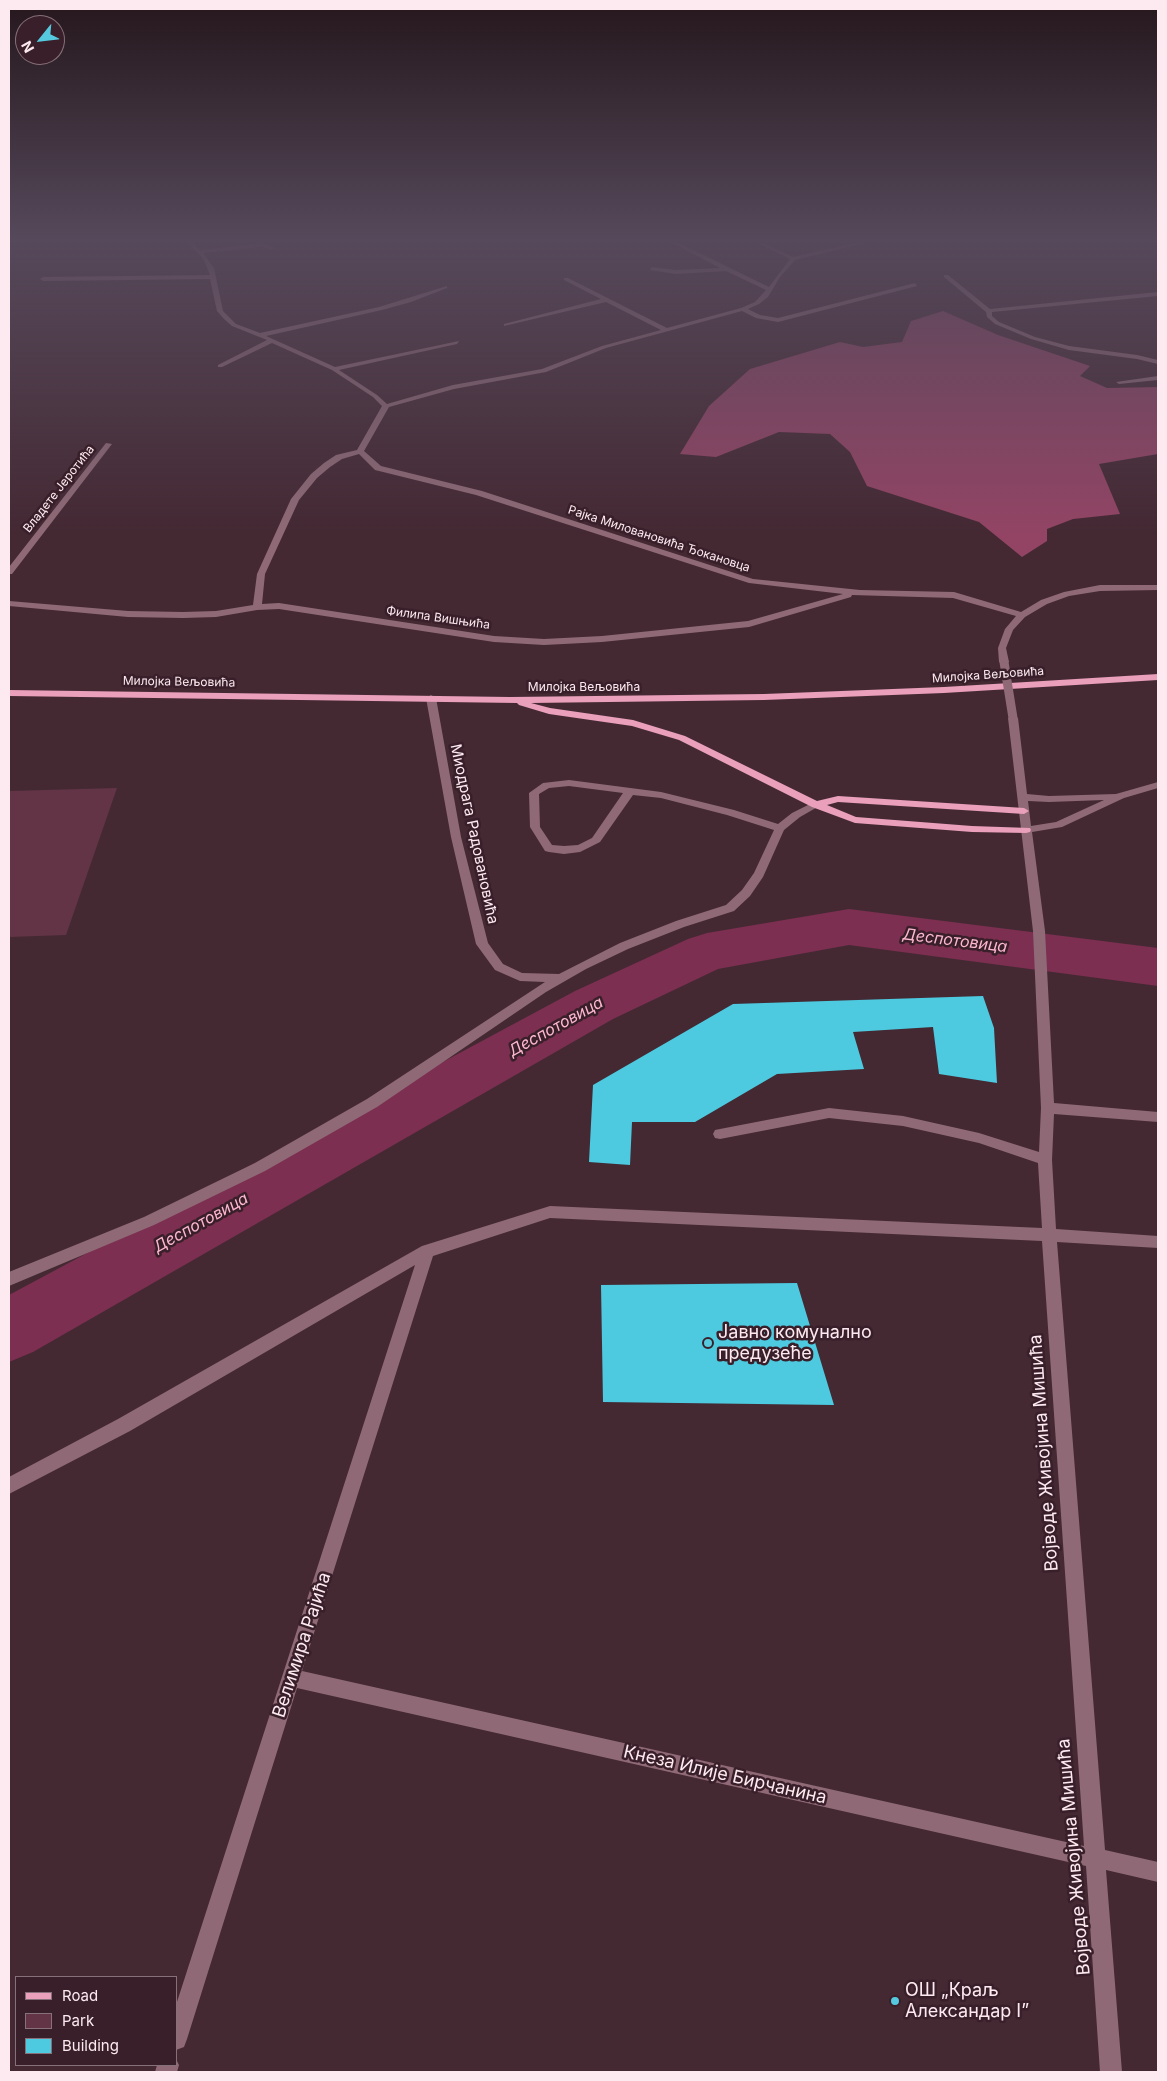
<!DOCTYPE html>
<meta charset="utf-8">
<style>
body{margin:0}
#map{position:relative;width:1167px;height:2081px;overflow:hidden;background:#442933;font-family:Inter,sans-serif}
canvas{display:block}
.frame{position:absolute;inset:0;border:10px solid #fdeaf0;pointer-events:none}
.legend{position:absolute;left:15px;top:1976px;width:162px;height:90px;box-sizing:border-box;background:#391f29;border:1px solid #877079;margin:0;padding:6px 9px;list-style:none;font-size:15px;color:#fdeaf0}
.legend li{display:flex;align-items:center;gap:10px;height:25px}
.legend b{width:25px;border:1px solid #877079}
.north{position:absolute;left:15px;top:15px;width:50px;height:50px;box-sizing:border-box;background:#391f29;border:1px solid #877079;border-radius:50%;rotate:241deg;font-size:14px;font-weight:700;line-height:20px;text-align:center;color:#fdeaf0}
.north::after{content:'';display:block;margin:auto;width:18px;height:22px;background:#55cadf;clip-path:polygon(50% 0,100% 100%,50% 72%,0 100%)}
</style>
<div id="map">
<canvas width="1167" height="2081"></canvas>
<div class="frame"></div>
<ul class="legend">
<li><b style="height:6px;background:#ea9fba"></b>Road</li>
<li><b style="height:14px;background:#633446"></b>Park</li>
<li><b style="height:14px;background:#4dcae0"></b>Building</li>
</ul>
<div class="north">N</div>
</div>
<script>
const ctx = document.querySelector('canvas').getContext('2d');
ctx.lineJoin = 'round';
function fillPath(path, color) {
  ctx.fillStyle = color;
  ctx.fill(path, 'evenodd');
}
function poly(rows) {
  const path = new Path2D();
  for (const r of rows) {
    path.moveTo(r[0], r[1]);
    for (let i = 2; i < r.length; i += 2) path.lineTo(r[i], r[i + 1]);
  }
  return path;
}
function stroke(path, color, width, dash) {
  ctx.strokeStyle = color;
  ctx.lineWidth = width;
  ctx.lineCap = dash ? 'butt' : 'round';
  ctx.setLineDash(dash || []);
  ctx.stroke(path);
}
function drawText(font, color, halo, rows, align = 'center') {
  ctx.font = font + ' Inter,sans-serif';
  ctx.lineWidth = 5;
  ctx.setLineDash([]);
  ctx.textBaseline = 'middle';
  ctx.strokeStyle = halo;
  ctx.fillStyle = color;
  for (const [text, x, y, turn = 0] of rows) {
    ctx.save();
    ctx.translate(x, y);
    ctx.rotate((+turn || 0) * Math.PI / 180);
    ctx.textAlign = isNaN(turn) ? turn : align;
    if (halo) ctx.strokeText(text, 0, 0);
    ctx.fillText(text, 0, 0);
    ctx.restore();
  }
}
fillPath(poly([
 [117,788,66,935,9,937,9,791]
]), '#633446');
fillPath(poly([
 [943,311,998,335,1090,366,1080,376,1107,388,1158,387,1158,454,1099,464,1120,514,1073,519,1047,529,1047,541,1022,557,979,522,867,486,850,452,830,434,779,432,716,457,680,454,709,406,750,369,840,342,863,347,902,342,911,321]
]), '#934465');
fillPath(poly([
 [849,909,1158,948,1158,986,849,945,718,969,613,1019,33,1352,9,1362,9,1295,575,991,688,939,707,933,849,909]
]), '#7c2f50');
fillPath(poly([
 [983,996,994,1028,997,1083,939,1074,933,1027,853,1032,864,1069,777,1074,695,1122,632,1122,630,1165,589,1162,593,1085,733,1004],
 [797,1283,834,1405,603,1402,601,1285]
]), '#4dcae0');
fillPath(poly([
 [188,243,193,243,200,250,262,243,274,247,272,250,262,247,203,253,214,268,223,311,236,324,260,333,379,307,447,286,447,288,411,302,382,310,266,336,335,367,459,341,457,344,339,370,377,395,387,404,453,385,542,369,602,346,661,330,606,302,504,326,504,324,601,299,564,280,564,278,568,278,667,328,741,308,755,302,766,290,726,271,676,274,650,270,652,267,676,270,720,268,672,243,679,243,769,287,790,259,757,243,764,243,793,257,853,243,865,243,795,260,780,277,768,297,759,304,748,309,760,315,778,318,915,283,917,286,778,322,756,318,742,311,606,348,546,372,454,389,389,407,364,451,381,466,482,491,753,579,860,590,954,592,1021,612,1041,600,1064,592,1100,585,1158,585,1158,590,1100,591,1069,596,1047,604,1025,617,1013,630,1006,648,1009,662,1004,665,999,662,998,648,1005,629,1016,616,953,598,852,595,851,597,749,627,602,642,544,645,494,642,279,609,257,610,216,617,183,618,128,617,9,606,9,601,128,611,183,612,216,611,253,605,257,574,291,499,311,474,324,463,336,455,357,450,382,406,373,397,332,370,272,343,222,367,218,367,218,365,267,340,232,326,224,319,217,311,210,279,43,281,40,279,43,277,210,275,204,260,188,243],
 [359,454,375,470,476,495,749,583,843,594,748,621,602,636,544,639,494,636,279,603,262,604,265,574,299,500,317,478,330,467,342,459,359,454],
 [944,275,948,275,990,309,1158,292,1158,296,992,312,992,316,999,322,1035,337,1069,346,1137,355,1158,360,1158,364,1137,359,1069,350,1031,339,995,324,987,317,986,312,944,277,944,275],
 [1158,376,1158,380,1119,384,1116,382,1158,376],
 [106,443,112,444,12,574,9,574,9,567,106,443],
 [431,695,436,698,461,837,488,943,503,964,522,973,559,974,620,943,676,921,726,905,742,890,754,873,774,830,727,815,661,798,633,795,600,842,580,852,564,854,549,852,545,851,530,827,529,793,543,783,569,780,661,792,734,810,778,824,792,813,812,803,820,803,821,805,800,817,784,830,763,877,750,896,734,911,684,927,628,949,586,969,546,992,377,1107,265,1171,154,1225,9,1286,9,1272,144,1217,255,1163,367,1099,545,982,520,981,495,970,476,944,451,837,426,698,431,695],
 [569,786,623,793,592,838,578,845,564,846,552,845,540,827,539,794,549,788,569,786],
 [1013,715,1018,718,1027,794,1049,796,1116,794,1158,782,1158,788,1124,798,1062,827,1032,832,1045,931,1054,1103,1158,1112,1158,1122,1054,1114,1052,1160,1056,1229,1158,1236,1158,1248,1057,1242,1105,1850,1158,1862,1158,1882,1106,1870,1122,2072,1100,2072,1086,1866,297,1688,187,2039,184,2047,176,2050,176,2005,415,1265,130,1431,9,1494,9,1477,118,1419,422,1246,550,1206,1042,1228,1038,1163,979,1143,903,1126,829,1118,720,1139,715,1138,713,1134,715,1130,720,1129,829,1108,903,1116,979,1133,1039,1152,1041,1108,1033,931,1008,718,1013,715],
 [1104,800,1056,822,1031,826,1028,801,1049,802,1104,800],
 [550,1218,1042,1241,1084,1846,302,1671,433,1256,550,1218],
 [176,2059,179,2065,177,2072,155,2072,157,2065,176,2065,176,2059]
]), '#8f6a76');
fillPath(poly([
 [1158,674,1158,680,944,693,764,700,531,703,550,708,633,720,685,736,817,801,838,796,1024,808,1029,811,1024,814,838,802,827,805,856,817,972,826,1030,828,1031,830,1030,832,1026,833,972,832,855,823,812,807,679,740,632,726,549,714,519,705,517,703,9,696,9,690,510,697,764,694,944,687,1158,674]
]), '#ea9fba');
stroke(poly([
 [1004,662,1013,718]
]), '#8f6a76', 9);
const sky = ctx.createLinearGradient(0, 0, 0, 535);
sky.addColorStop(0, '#25171c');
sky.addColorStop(0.45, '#56495b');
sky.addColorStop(1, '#56495b00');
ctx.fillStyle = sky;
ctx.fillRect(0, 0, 1167, 535);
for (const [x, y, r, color] of [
 [708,1343,5,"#55cadf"],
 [895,2001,5,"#55cadf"]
]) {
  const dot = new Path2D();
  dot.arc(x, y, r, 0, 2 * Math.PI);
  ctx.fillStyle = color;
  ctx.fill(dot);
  stroke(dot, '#391f29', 2);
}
drawText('12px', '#fdeaf0', '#391f29', [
 ["Владете Јеротића",59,489,-52],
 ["Рајка Миловановића Ђокановца",659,539,18],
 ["Филипа Вишњића",438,618,8],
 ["Милојка Вељовића",988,675,-4],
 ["Милојка Вељовића",179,682,1],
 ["Милојка Вељовића",584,687]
]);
drawText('15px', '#fdeaf0', '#391f29', [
 ["Миодрага Радовановића",474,834,78]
]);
drawText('italic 16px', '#fcb7cf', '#391f29', [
 ["Деспотовица",955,941,7],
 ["Деспотовица",556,1027,-29],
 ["Деспотовица",201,1223,-29]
]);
drawText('18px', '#fdeaf0', '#391f29', [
 ["Јавно комунално",718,1333],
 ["предузеће",718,1354],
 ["ОШ „Краљ",905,1991],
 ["Александар I”",905,2012]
], 'left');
drawText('18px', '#fdeaf0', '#391f29', [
 ["Војводе Живојина Мишића",1044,1453,-94],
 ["Велимира Рајића",302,1645,-72],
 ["Кнеза Илије Бирчанина",725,1775,13],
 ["Војводе Живојина Мишића",1074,1857,-95]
]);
</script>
